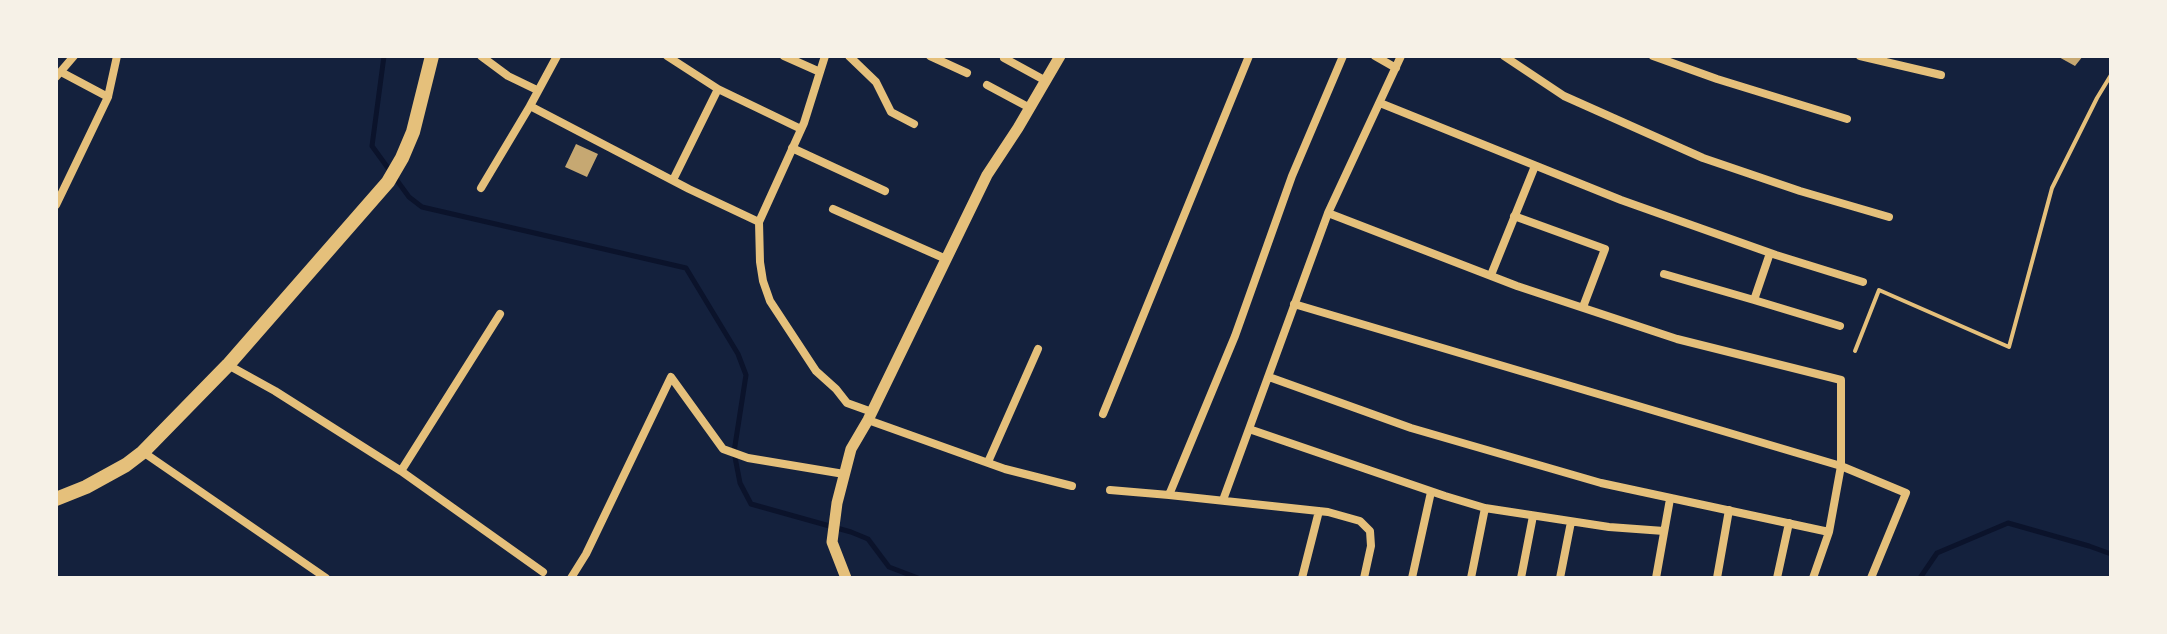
<!DOCTYPE html>
<style>
body{margin:0}
#map{position:relative;width:2167px;height:634px;overflow:hidden;background:#14213d;font-family:Merriweather,serif}
canvas{display:block}
.frame{position:absolute;inset:0;border:58px solid #f6f1e7;pointer-events:none}
</style>
<div id="map">
<canvas width="2167" height="634"></canvas>
<div class="frame"></div>
</div>
<script>
const ctx = document.querySelector('canvas').getContext('2d');
ctx.lineJoin = 'round';
function poly(rows) {
  const path = new Path2D();
  for (const r of rows) {
    path.moveTo(r[0], r[1]);
    for (let i = 2; i < r.length; i += 2) path.lineTo(r[i], r[i + 1]);
  }
  return path;
}
function stroke(path, color, width, dash) {
  ctx.strokeStyle = color;
  ctx.lineWidth = width;
  ctx.lineCap = dash ? 'butt' : 'round';
  ctx.setLineDash(dash || []);
  ctx.stroke(path);
}
function fillPath(path, color) {
  ctx.fillStyle = color;
  ctx.fill(path, 'evenodd');
}
stroke(poly([
 [384,56,372,146,409,197,422,207,686,268,738,354,746,375,734,452,740,483,751,504,851,532,868,539,889,567,918,578],
 [1920,578,1937,553,2008,523,2089,546,2111,554]
]), '#0b132b', 5);
fillPath(poly([
 [2057,56,2083,56,2075,66],
 [576,144,598,154,587,177,565,167]
]), '#c6a872');
stroke(poly([
 [1855,351,1879,290,2009,347,2052,188,2097,98,2111,75]
]), '#e5c07b', 4);
stroke(poly([
 [481,56,508,76,537,90],
 [557,56,530,106,689,189,759,222],
 [667,56,718,89,801,129],
 [784,56,820,72],
 [825,56,804,123,759,222,760,262,763,281,770,301,816,371,836,389,847,403,872,412],
 [849,56,876,82,891,112,914,124],
 [930,56,967,73],
 [1005,56,1004,58,1046,81],
 [1343,56,1292,176,1235,336,1169,495,1328,512,1360,521,1370,531,1371,546,1364,578],
 [1375,56,1396,68],
 [1504,56,1564,96,1703,158,1800,191,1889,217],
 [1653,56,1717,79,1847,119],
 [1860,56,1941,75],
 [61,72,108,97],
 [56,77,74,56],
 [987,85,1030,108],
 [1380,103,1621,200,1776,255,1863,282],
 [792,148,885,191],
 [673,180,718,89],
 [481,188,530,106],
 [56,205,108,97,117,56],
 [833,209,946,259],
 [1514,216,1605,249,1583,307],
 [1664,274,1754,300,1770,253],
 [1491,275,1535,166],
 [1754,300,1840,326],
 [1294,304,1841,466,1841,380,1677,339,1517,286,1328,213],
 [228,365,275,391,401,471,543,572],
 [1269,377,1411,428,1601,483,1829,532,1841,466,1906,493,1871,578],
 [1103,414,1249,56],
 [868,420,1005,469,1072,486],
 [1249,429,1445,496,1485,508,1609,527,1664,531],
 [143,452,326,578],
 [988,462,1038,349],
 [401,471,500,314],
 [1110,490,1169,495],
 [1223,500,1328,213,1401,56],
 [571,578,586,554,671,377,723,449,748,458,844,474],
 [1302,578,1319,511],
 [1412,578,1431,492],
 [1471,578,1485,508],
 [1521,578,1533,516],
 [1560,578,1571,522],
 [1656,578,1670,499],
 [1717,578,1729,510],
 [1777,578,1789,523],
 [1813,578,1829,532]
]), '#e5c07b', 8);
stroke(poly([
 [846,578,832,542,837,503,851,449,868,420,987,175,1018,128,1060,56]
]), '#e5c07b', 11);
stroke(poly([
 [56,499,86,487,126,465,143,452,228,365,388,182,402,158,413,132,432,56]
]), '#e5c07b', 14);
</script>
